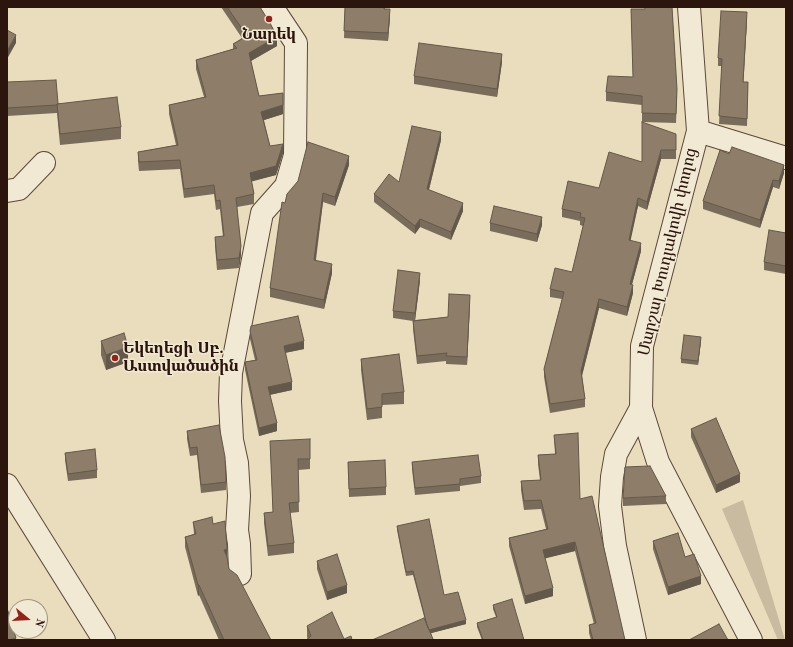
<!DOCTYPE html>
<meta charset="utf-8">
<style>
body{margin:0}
#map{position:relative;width:793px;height:647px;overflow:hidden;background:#e9ddbd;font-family:"Old Standard TT",serif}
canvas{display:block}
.frame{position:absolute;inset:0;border:8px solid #2c150d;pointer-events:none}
.north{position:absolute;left:8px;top:599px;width:40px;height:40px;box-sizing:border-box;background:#f1e9d4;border:1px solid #a29484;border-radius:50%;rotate:108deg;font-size:11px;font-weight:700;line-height:16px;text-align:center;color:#2c150d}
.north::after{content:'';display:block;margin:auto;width:14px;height:18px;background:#8f2418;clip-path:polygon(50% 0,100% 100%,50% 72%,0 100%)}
</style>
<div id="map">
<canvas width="793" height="647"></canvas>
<div class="frame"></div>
<div class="north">N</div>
</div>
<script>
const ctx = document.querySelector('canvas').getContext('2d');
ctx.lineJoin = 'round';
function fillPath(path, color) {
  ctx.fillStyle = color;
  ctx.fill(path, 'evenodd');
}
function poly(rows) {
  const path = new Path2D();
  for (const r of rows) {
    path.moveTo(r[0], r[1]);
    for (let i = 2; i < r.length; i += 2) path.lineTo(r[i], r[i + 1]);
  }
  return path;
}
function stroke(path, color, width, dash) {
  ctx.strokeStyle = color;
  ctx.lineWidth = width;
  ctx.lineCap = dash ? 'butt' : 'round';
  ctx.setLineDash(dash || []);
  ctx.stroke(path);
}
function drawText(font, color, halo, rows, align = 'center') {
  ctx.font = font + ' "Old Standard TT","Noto Serif Armenian",serif';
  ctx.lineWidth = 3;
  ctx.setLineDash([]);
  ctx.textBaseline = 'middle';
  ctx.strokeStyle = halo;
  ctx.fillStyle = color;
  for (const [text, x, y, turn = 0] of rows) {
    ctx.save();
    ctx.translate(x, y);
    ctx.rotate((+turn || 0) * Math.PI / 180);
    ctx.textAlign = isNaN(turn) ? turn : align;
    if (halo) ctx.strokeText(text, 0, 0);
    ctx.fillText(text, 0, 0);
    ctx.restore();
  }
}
fillPath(poly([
 [743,500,785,640,778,640,722,509]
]), '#c9bb9f');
const minor = poly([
 [689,7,698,131,642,346,641,408,658,462,751,640],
 [698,131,786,158],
 [7,191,19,189,44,163],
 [7,485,104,640],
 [240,574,239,544,237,530,239,496,237,463,232,440,230,401,231,373,262,213,286,186,295,155,296,43,272,7],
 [635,640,615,546,610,506,612,477,616,454,641,408]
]);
stroke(minor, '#5b4739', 24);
stroke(minor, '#f1e9d4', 22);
fillPath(poly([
 [221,7,260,7,277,46,251,61,259,96,283,93,283,114,264,120,270,146,283,153,276,175,251,181,254,194,254,204,237,207,241,255,239,268,217,270,215,246,215,237,223,237,220,209,216,210,214,194,184,198,180,169,139,171,138,161,138,152,176,145,169,114,169,105,204,97,196,69,196,60,233,49,233,44,242,38],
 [345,7,385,7,385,9,390,17,388,41,344,38],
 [645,7,672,7,677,98,676,123,642,122,642,105,606,101,606,92,633,77,631,9,645,9],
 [786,7,786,19,785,19,785,11],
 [747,20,743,82,748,82,747,126,719,124,722,66,718,66,718,58],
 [502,62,497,97,414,84,414,76],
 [7,82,58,103,121,127,121,139,60,145,57,113,7,116],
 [676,134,676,159,661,159,647,210,638,206,630,240,641,251,632,284,633,293,627,316,599,308,582,376,585,399,585,407,550,413,544,377,544,369,562,299,550,297,550,289,572,272,583,226,580,225,580,221,562,217,562,209,599,188,642,162],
 [441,140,429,190,463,211,451,240,420,227,415,234,374,202,374,194,399,182],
 [349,165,335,206,323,202,316,260,332,273,324,309,270,297,270,288,285,203],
 [784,173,779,189,773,187,760,228,703,209,703,201],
 [490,223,542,225,537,242,490,231],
 [786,233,786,274,764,270,764,262],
 [420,280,415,320,448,317,470,303,467,365,446,364,446,361,417,364,413,329,413,321,393,318,393,311],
 [250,331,304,349,285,353,292,390,270,395,277,431,259,436,245,370,245,362,255,360,250,339],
 [101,341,128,362,106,370,101,355],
 [701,341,698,365,681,363,681,359],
 [361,359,404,392,404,404,382,405,382,418,367,420,361,370],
 [691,429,740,482,716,493,691,437],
 [187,431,226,482,226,490,201,493,197,455,190,456,187,439],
 [554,435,580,499,625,640,591,640,589,633,589,625,594,624,575,551,545,558,553,596,525,604,509,546,509,538,546,529,541,509,524,510,521,490,521,481,540,480,538,464,538,455,555,454],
 [270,441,310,459,310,469,298,470,299,512,290,513,294,543,294,553,268,556,264,523,264,513,273,512],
 [65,453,97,470,97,478,68,481,65,460],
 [348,462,386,487,386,495,349,497],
 [412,462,481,476,481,483,460,486,460,491,415,495,412,469],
 [666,496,666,504,623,506,623,498],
 [193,522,213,524,227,556,229,569,271,640,219,640,199,595,198,596,185,547,185,537,194,534],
 [397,526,444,595,466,624,431,633,433,640,425,620,413,575,406,576,397,530],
 [653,541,685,557,701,584,668,595,653,549],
 [317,561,347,593,327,600,317,569],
 [493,605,524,640,482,640,477,627,477,623,496,617,493,609],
 [307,626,344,639,308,639,307,637]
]), '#7a6c5a');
fillPath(poly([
 [390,9,390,17,388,41,388,33],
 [747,12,747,20,743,90,743,82],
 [16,35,16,43,7,59,7,51],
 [277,37,277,46,249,62,249,53],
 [502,54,502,62,497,97,497,89],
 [283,105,283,114,261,121,261,112],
 [441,132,441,140,427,197,427,189],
 [283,144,283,153,276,175,250,182,250,173],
 [661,150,661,159,647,210,647,202],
 [349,156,349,165,335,206,335,197],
 [784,165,784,173,779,189,779,181],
 [773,180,773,187,760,228,760,220],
 [323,193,323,202,314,269,314,260],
 [638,198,638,206,629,248,629,240],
 [463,203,463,211,451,240,451,232],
 [542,217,542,225,537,242,537,234],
 [420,219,420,227,415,234,415,226],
 [641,243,641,251,630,292,630,284],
 [241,246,241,255,239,268,239,258],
 [332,264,332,273,324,309,324,300],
 [420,273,420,280,415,321,415,313],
 [633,285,633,293,627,316,627,307],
 [470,295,470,303,467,365,467,357],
 [599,299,599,308,581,379,581,371],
 [701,337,701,341,698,365,698,361],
 [304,341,304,349,284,353,284,346],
 [128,347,128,362,106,370,106,355],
 [292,382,292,390,268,395,268,387],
 [277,423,277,431,259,436,259,428],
 [740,474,740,482,716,493,716,485],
 [575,542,575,551,543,559,543,550],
 [227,549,227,560,224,550],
 [701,576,701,584,668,595,668,587],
 [198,585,199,585,199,595,198,596],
 [347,585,347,593,327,600,327,592],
 [553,588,553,596,525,604,525,596],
 [466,620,466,624,428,634,428,630],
 [16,638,16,640,9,640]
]), '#63584a');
const building = poly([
 [227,7,260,7,270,23,277,37,249,53,259,96,283,93,283,105,261,112,270,146,283,144,276,166,250,173,254,194,236,198,241,246,239,258,217,260,215,237,224,236,220,200,216,201,214,185,184,189,180,160,139,162,138,152,178,145,169,105,206,97,196,60,237,48,233,44,247,36,227,7],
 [345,7,384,7,384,9,390,9,388,33,344,31,345,7],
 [645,7,672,7,677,89,676,114,642,113,642,96,606,92,608,76,633,77,631,9,645,9,645,7],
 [721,11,747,12,743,82,748,82,747,119,719,116,722,59,718,58,721,11],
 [7,30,16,35,7,51,7,30],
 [419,43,502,54,497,89,414,76,419,43],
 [56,80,58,103,57,104,57,105,7,108,7,82,56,80],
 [117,97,121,127,60,134,57,104,117,97],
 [642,122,676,134,676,150,661,150,647,202,638,198,629,240,641,243,630,284,633,285,627,307,599,299,581,371,585,399,550,404,544,369,564,292,550,289,555,268,572,272,585,218,580,217,581,213,562,209,568,181,599,188,609,152,642,162,642,122],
 [412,126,441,132,427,189,463,203,451,232,420,219,415,226,374,194,389,174,399,182,412,126],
 [308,142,349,156,335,197,323,193,314,260,332,264,324,300,270,288,282,202,285,203,287,194,298,181,308,142],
 [732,147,784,165,779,181,773,180,760,220,703,201,720,150,729,154,732,147],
 [494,206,542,217,537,234,490,223,494,206],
 [769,230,786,233,786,266,764,262,769,230],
 [398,270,420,273,415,313,393,311,398,270],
 [449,294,470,295,467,357,446,356,447,353,417,356,413,321,448,317,449,294],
 [298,316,304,341,284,346,292,382,268,387,277,423,259,428,245,362,257,360,250,331,251,326,298,316],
 [124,333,128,347,106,355,101,341,124,333],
 [684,335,701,337,698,361,681,359,684,335],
 [399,354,404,392,382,394,382,407,367,409,361,359,399,354],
 [716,418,740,474,716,485,691,429,716,418],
 [219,425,225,457,226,482,201,485,197,447,190,448,187,431,219,425],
 [578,433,580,499,592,496,625,640,593,640,589,625,596,623,575,542,543,550,553,588,525,596,509,538,548,529,541,500,524,501,521,481,541,480,538,455,556,454,554,435,578,433],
 [310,439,310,459,298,459,299,502,289,503,294,543,268,546,264,513,273,512,270,441,310,439],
 [95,449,97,470,68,474,65,453,95,449],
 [478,455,481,476,460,479,460,484,415,488,412,462,478,455],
 [385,460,386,487,349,489,348,462,385,460],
 [650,466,666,496,623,498,625,467,650,466],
 [212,517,213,524,225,521,227,549,224,550,227,557,229,569,237,575,271,640,224,640,199,585,198,585,185,537,196,534,193,522,212,517],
 [429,519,444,595,458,592,466,620,429,630,427,625,413,571,406,572,397,526,429,519],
 [678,533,685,557,694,554,701,576,668,587,653,541,678,533],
 [337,554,347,585,327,592,317,561,337,554],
 [512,599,524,640,483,640,477,623,497,617,493,605,512,599],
 [7,608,16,638,9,640,7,640,7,608],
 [332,612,344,639,351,636,352,640,306,640,311,636,307,626,332,612],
 [424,618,433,639,431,640,372,640,424,618],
 [719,624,728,640,689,640,719,624]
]);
fillPath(building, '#8e7d69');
stroke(building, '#63584a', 1);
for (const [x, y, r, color] of [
 [269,19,4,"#8f2418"],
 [115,358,4,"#8f2418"]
]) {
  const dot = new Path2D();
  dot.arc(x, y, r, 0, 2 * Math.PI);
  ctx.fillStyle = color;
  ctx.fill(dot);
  stroke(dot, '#f1e9d4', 1.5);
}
drawText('bold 16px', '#2c150d', '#f1e9d4', [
 ["Նարեկ",269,35],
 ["Եկեղեցի Սբ.",123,349,"left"],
 ["Աստվածածին",123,367,"left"]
]);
drawText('16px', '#2c150d', '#f1e9d4', [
 ["Մարշալ Խուդյակովի փողոց",668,252,-77]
]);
</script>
